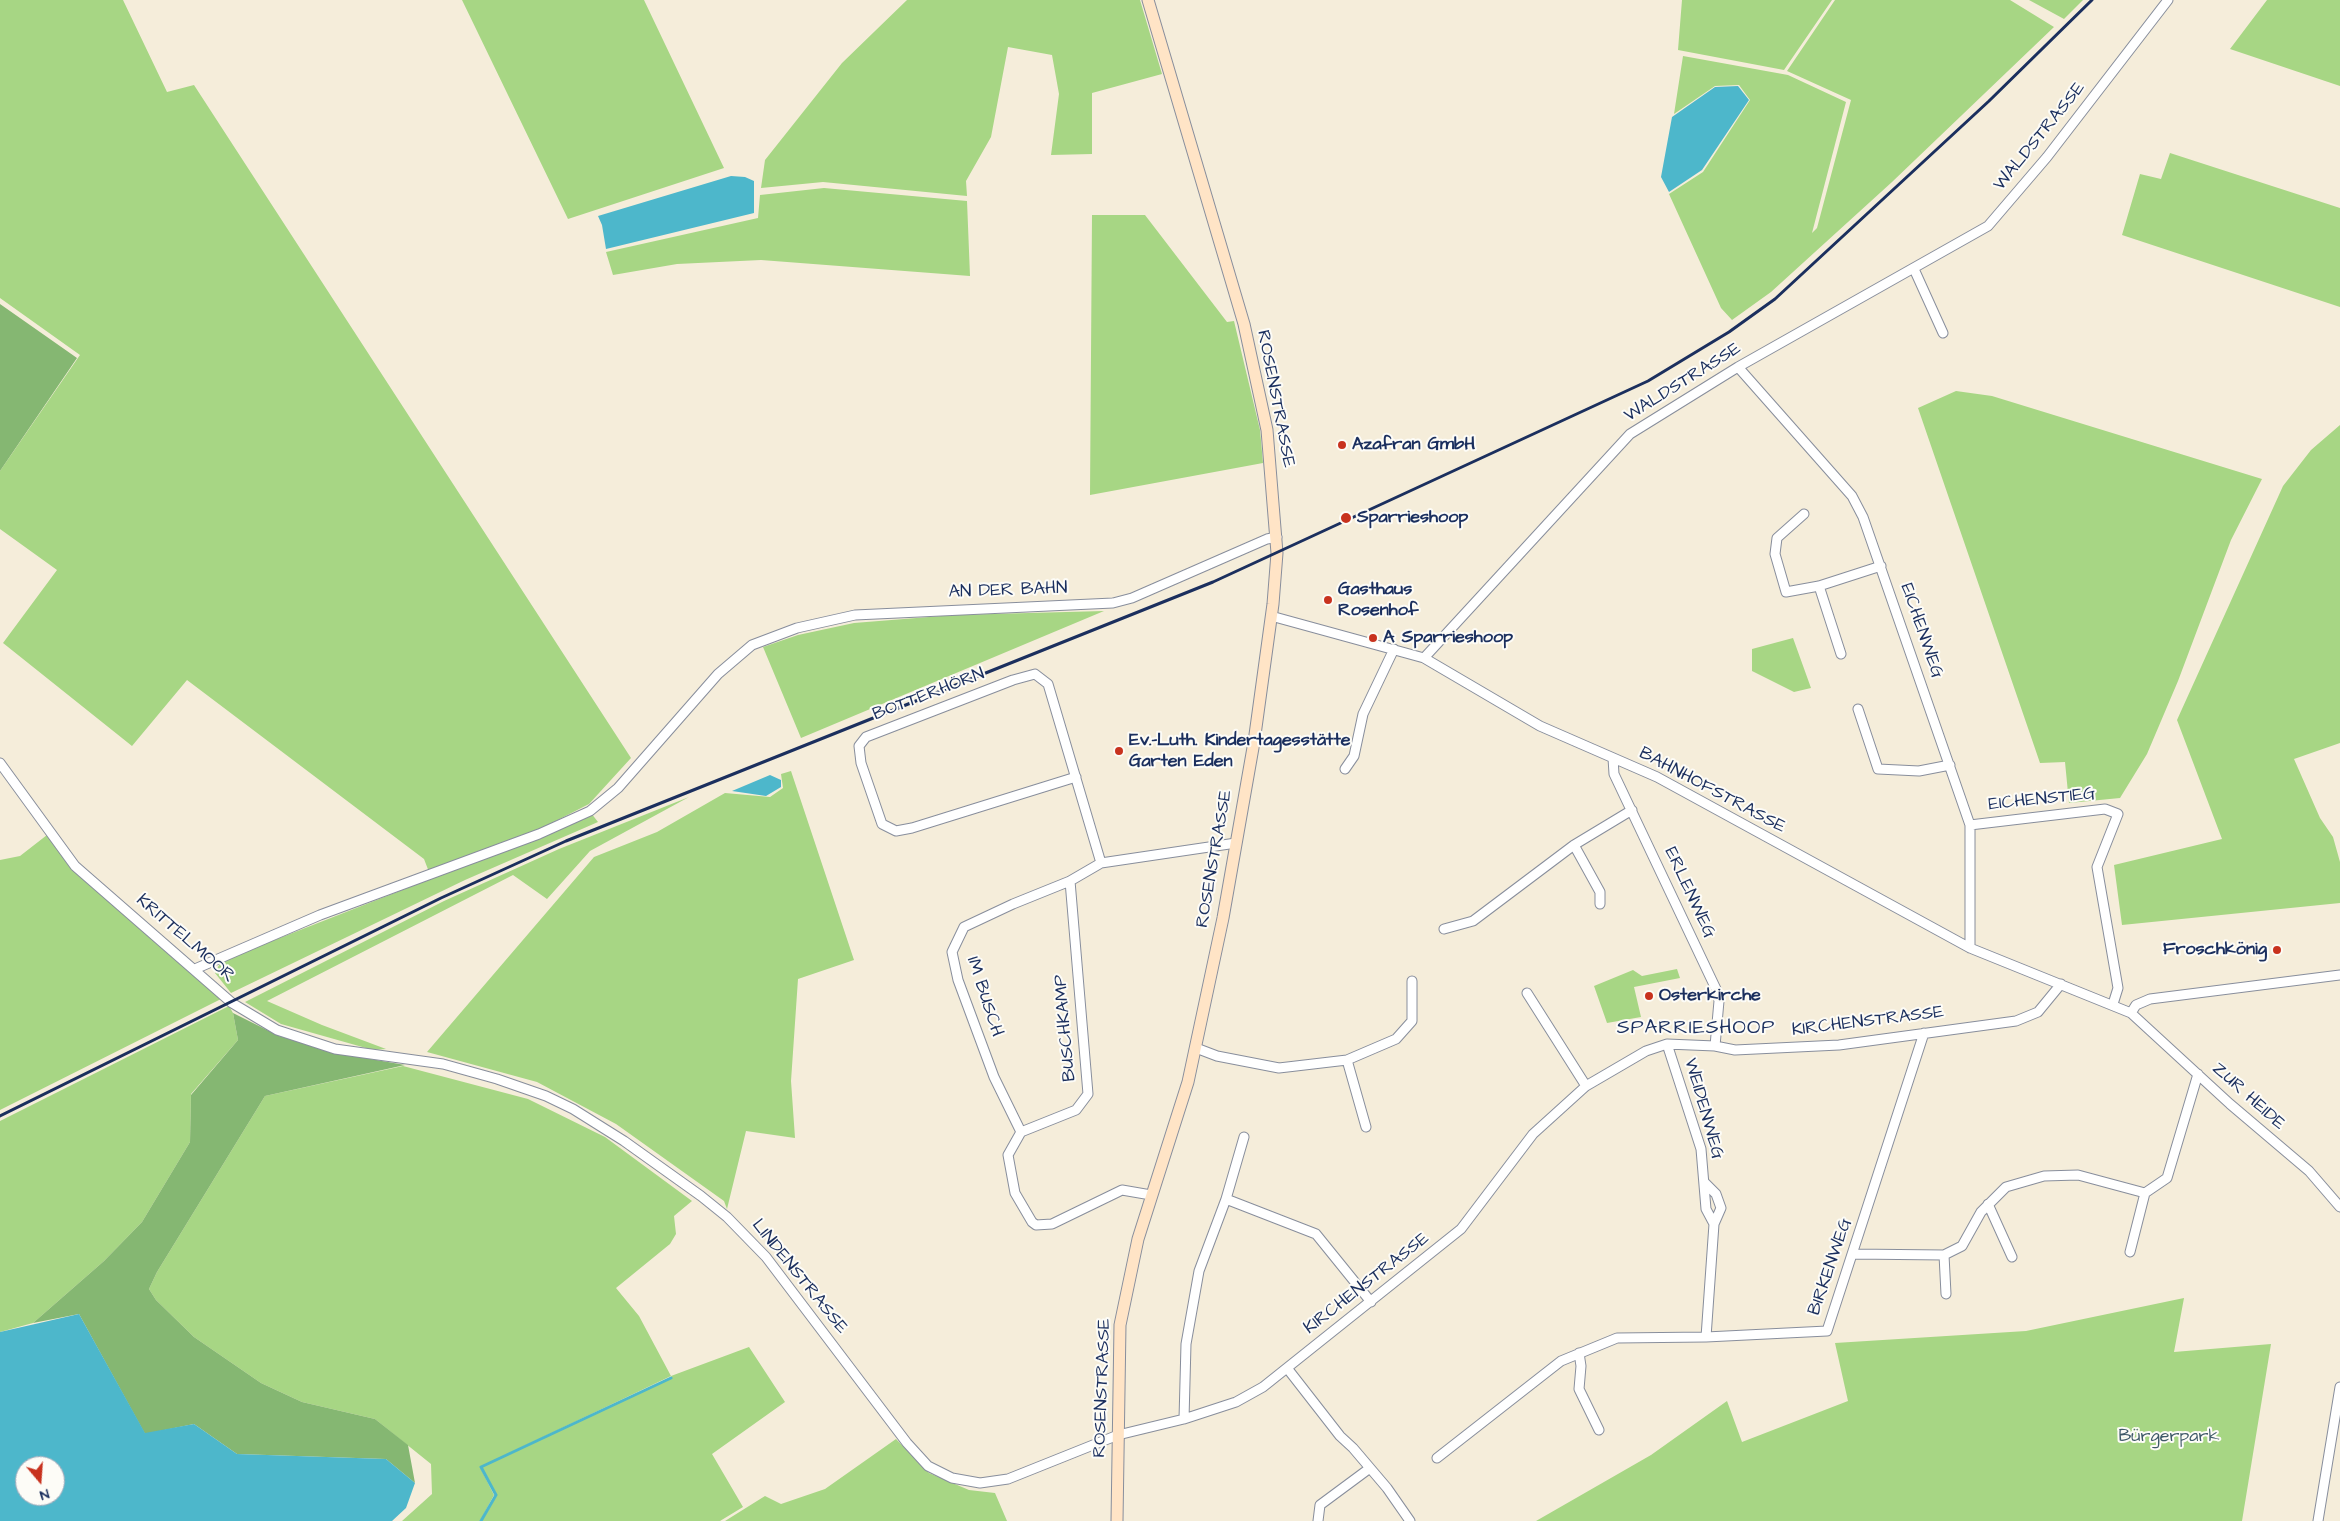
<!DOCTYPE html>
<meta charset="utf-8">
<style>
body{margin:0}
#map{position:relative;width:2340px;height:1521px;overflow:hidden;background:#f5edda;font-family:"Architects Daughter",sans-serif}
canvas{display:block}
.north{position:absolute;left:15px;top:1456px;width:50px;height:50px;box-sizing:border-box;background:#fdfcf7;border:1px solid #a3aaba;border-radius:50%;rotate:162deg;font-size:14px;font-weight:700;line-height:20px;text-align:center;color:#1b2f5e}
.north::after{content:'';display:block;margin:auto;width:18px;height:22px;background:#c8321e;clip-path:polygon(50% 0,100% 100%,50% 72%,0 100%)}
</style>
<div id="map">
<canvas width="2340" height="1521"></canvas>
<div class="north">N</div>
</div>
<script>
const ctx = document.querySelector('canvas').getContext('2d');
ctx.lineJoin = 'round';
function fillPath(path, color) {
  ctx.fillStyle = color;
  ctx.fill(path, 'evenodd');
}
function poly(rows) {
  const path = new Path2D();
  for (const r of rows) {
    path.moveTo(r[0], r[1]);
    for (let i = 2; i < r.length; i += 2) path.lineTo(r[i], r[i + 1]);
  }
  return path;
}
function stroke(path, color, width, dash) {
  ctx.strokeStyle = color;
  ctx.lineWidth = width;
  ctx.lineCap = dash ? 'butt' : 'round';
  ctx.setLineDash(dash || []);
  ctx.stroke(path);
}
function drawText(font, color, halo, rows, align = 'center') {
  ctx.font = font + ' "Architects Daughter",sans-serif';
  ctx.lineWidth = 4;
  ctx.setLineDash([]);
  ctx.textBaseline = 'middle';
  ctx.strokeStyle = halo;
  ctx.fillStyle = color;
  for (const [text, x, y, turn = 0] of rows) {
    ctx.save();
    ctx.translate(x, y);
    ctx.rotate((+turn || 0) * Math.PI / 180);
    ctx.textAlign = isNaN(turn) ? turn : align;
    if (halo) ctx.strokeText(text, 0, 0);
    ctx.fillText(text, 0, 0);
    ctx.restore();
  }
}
fillPath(poly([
 [0,0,123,0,167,92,194,85,631,758,589,804,536,831,429,872,424,859,187,680,132,746,3,643,57,570,0,529,0,471,80,355,0,298],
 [462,0,644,0,724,168,568,219],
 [907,0,1140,0,1162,74,1092,93,1092,154,1051,155,1059,94,1052,55,1008,47,991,137,966,181,967,196,823,182,761,188,765,160,842,63],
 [1682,0,1832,0,1784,70,1678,50],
 [1835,0,2010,0,2054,27,1892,182,1771,292,1732,320,1721,308,1669,194,1703,172,1750,100,1739,85,1715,86,1674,114,1683,56,1788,75,1846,102,1812,233,1817,228,1851,100,1787,71],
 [2029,0,2083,0,2064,19],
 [2267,0,2340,0,2340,86,2230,49],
 [2170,153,2340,208,2340,307,2122,235,2140,174,2161,179],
 [824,188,967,201,970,276,761,260,677,264,613,275,606,252,758,218,760,195],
 [1092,215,1145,215,1227,322,1234,321,1260,430,1263,463,1090,495],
 [1956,391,1992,396,2262,479,2231,540,2178,681,2147,754,2120,798,2069,803,2065,762,2040,763,1918,408],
 [2340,425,2340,743,2294,759,2320,818,2333,837,2340,862,2340,903,2122,925,2114,865,2222,839,2177,720,2283,486,2311,450],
 [1104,611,801,738,763,647,798,635,854,623,954,615],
 [1793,638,1811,688,1794,692,1752,671,1752,649],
 [791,771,854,960,798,979,791,1081,795,1138,746,1131,727,1209,724,1201,616,1124,537,1082,427,1052,594,857,657,832,725,793,770,797,783,788,781,774],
 [689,797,590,851,547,899,513,875,267,1001,322,1025,386,1049,373,1050,281,1024,245,1002,444,901,559,849],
 [591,813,598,822,465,880,231,993,215,973,221,961,540,836],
 [47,835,76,869,221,999,0,1110,0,860,20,856],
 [1677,969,1680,978,1634,987,1641,1017,1607,1023,1594,986,1633,970,1642,976],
 [229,1006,233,1013,238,1040,191,1094,190,1142,142,1222,104,1261,33,1323,0,1332,0,1121],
 [403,1066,528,1099,605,1137,692,1201,674,1216,676,1234,670,1244,616,1288,639,1316,671,1376,749,1347,785,1402,712,1454,743,1507,720,1521,482,1521,497,1495,482,1467,672,1378,671,1376,480,1467,494,1495,480,1521,402,1521,432,1494,431,1464,375,1419,302,1402,261,1383,194,1337,156,1300,149,1289,157,1272,265,1096],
 [2184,1298,2174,1352,2271,1344,2242,1521,1536,1521,1651,1455,1727,1401,1742,1442,1848,1401,1835,1343,2026,1331],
 [896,1439,929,1473,969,1490,995,1493,1007,1521,725,1521,765,1496,781,1504,825,1489]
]), '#a7d684');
fillPath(poly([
 [0,304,77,358,0,471],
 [233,1013,279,1036,331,1052,405,1065,265,1096,157,1272,149,1289,156,1300,194,1337,261,1383,302,1402,375,1419,408,1445,415,1483,386,1459,237,1454,194,1424,145,1434,79,1314,33,1323,104,1261,142,1222,190,1142,191,1095,238,1040]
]), '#85b772');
fillPath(poly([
 [1738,86,1749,100,1702,170,1669,192,1661,177,1672,117,1715,87],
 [731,176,745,177,754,181,754,213,606,249,602,225,598,216],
 [770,775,781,780,781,787,766,796,732,791],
 [79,1314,145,1433,194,1424,237,1454,386,1459,415,1483,406,1508,392,1521,0,1521,0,1332],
 [25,1466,55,1466,55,1496,25,1496]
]), '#4db7cb');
stroke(poly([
 [481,1521,496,1495,481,1467,671,1378]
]), '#4db7cb', 3);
const street = poly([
 [1914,269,1943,333],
 [1738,367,1852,496,1863,517,1970,825,1970,948],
 [1804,514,1777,538,1775,554,1786,592,1819,586,1881,566],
 [1819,586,1841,654],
 [1271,616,1424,658,1540,726,1657,777,1970,948,2131,1013,2230,1104,2309,1171,2340,1207],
 [1424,658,1630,434,1738,367,1988,226,2047,157,2168,0],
 [1858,709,1878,769,1919,771,1950,765],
 [1613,758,1614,774,1716,989,1719,1001,1715,1046],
 [0,763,75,866,232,1003,277,1030,335,1049,443,1064,497,1079,546,1096,573,1109,624,1141,701,1196,727,1217,766,1257,907,1443,928,1466,952,1478,980,1483,1008,1479,1118,1435,1184,1419,1236,1402,1263,1387,1461,1229,1533,1134,1586,1086,1646,1051,1667,1044,1715,1046,1735,1050,1839,1045,2016,1021,2038,1012,2061,984],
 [1345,769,1354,756,1363,714,1394,649],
 [1076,777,912,828,896,831,882,824,861,763,859,746,866,737,1013,680,1035,674,1048,684,1101,863],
 [1970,825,2105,809,2118,814,2097,867,2118,988,2113,1004],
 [1574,845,1600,892,1600,904],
 [1444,929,1473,921,1574,845,1632,810],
 [195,969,320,915,539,834,590,811,618,788,718,674,752,645,797,628,855,615,1113,603,1132,598,1267,539,1277,537],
 [1527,993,1586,1086],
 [2131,1013,2136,1005,2150,999,2340,975],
 [1667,1044,1701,1149,1706,1209,1714,1224,1706,1337],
 [1196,1048,1217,1056,1279,1068,1347,1060,1396,1039,1412,1021,1412,981],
 [1347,1060,1366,1127],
 [1021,1132,1076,1110,1088,1094,1070,881],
 [1705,1183,1716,1194,1721,1208,1714,1224],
 [1151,1195,1122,1190,1052,1224,1036,1225,1032,1222,1015,1193,1008,1155,1021,1132,994,1077,958,980,952,952,964,927,1013,904,1070,881,1101,863,1236,843],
 [1226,1199,1244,1137],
 [1988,1204,2012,1257],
 [2130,1252,2145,1193],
 [1853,1254,1944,1255,1962,1246,1981,1212,2006,1187,2044,1176,2078,1175,2145,1193,2167,1178,2198,1074],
 [1944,1255,1946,1294],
 [1579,1353,1581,1366,1579,1389,1599,1430],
 [1287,1368,1340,1436,1353,1448,1387,1488,1410,1521],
 [1184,1419,1186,1344,1199,1271,1226,1199,1316,1234,1371,1302],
 [1437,1458,1561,1361,1617,1338,1706,1337,1827,1331,1924,1033],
 [1318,1521,1320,1505,1370,1468],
 [2318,1521,2340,1387]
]);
const secondary = poly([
 [1117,1521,1120,1325,1138,1239,1188,1082,1223,918,1254,742,1273,604,1277,553,1267,430,1244,324,1148,0]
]);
stroke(street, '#888e9c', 11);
stroke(secondary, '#888e9c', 13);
stroke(street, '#fff', 9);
stroke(secondary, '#ffe4c6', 11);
stroke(poly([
 [0,1116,441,898,566,841,1213,582,1648,381,1729,332,1775,299,1989,101,2092,0]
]), '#1b2f5e', 3);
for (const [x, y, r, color] of [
 [1342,445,5,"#c8321e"],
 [1346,518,6,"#c8321e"],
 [1328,600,5,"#c8321e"],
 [1373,638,5,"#c8321e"],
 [1119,751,5,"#c8321e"],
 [2277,950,5,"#c8321e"],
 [1649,996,5,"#c8321e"]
]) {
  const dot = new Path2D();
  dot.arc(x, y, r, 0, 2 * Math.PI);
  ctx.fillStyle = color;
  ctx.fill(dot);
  stroke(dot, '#fdfcf7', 2);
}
drawText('18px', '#1b2f5e', '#fdfcf7', [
 ["WALDSTRASSE",2040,137,-51],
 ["WALDSTRASSE",1683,383,-32],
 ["ROSENSTRASSE",1275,399,79],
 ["AN DER BAHN",1008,591,-2],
 ["EICHENWEG",1921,631,71],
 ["BOTTERHÖRN",929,695,-21],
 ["BAHNHOFSTRASSE",1712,791,28],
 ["EICHENSTIEG",2042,800,-6],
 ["ROSENSTRASSE",1215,859,-80],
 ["ERLENWEG",1689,893,65],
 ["KRITTELMOOR",185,939,41],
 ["IM BUSCH",984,997,72],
 ["KIRCHENSTRASSE",1868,1022,-7],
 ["BUSCHKAMP",1066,1028,-95],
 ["ZUR HEIDE",2248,1097,42],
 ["WEIDENWEG",1703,1109,74],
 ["BIRKENWEG",1831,1267,-71],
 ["LINDENSTRASSE",799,1277,51],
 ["KIRCHENSTRASSE",1367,1284,-38],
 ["ROSENSTRASSE",1103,1388,-88]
]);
drawText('bold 18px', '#1b2f5e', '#fdfcf7', [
 ["Azafran GmbH",1352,445],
 ["Sparrieshoop",1357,518],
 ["Gasthaus",1338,590],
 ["Rosenhof",1338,611],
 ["A Sparrieshoop",1383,638],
 ["Ev.-Luth. Kindertagesstätte",1129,741],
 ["Garten Eden",1129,762],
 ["Froschkönig",2267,950,"right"],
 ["Osterkirche",1659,996]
], 'left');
drawText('18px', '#3e5968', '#fdfcf7', [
 ["Bürgerpark",2169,1437]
]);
ctx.letterSpacing = '1px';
drawText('20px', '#1b2f5e', '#fdfcf7', [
 ["SPARRIESHOOP",1696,1029]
]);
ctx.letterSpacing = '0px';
</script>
